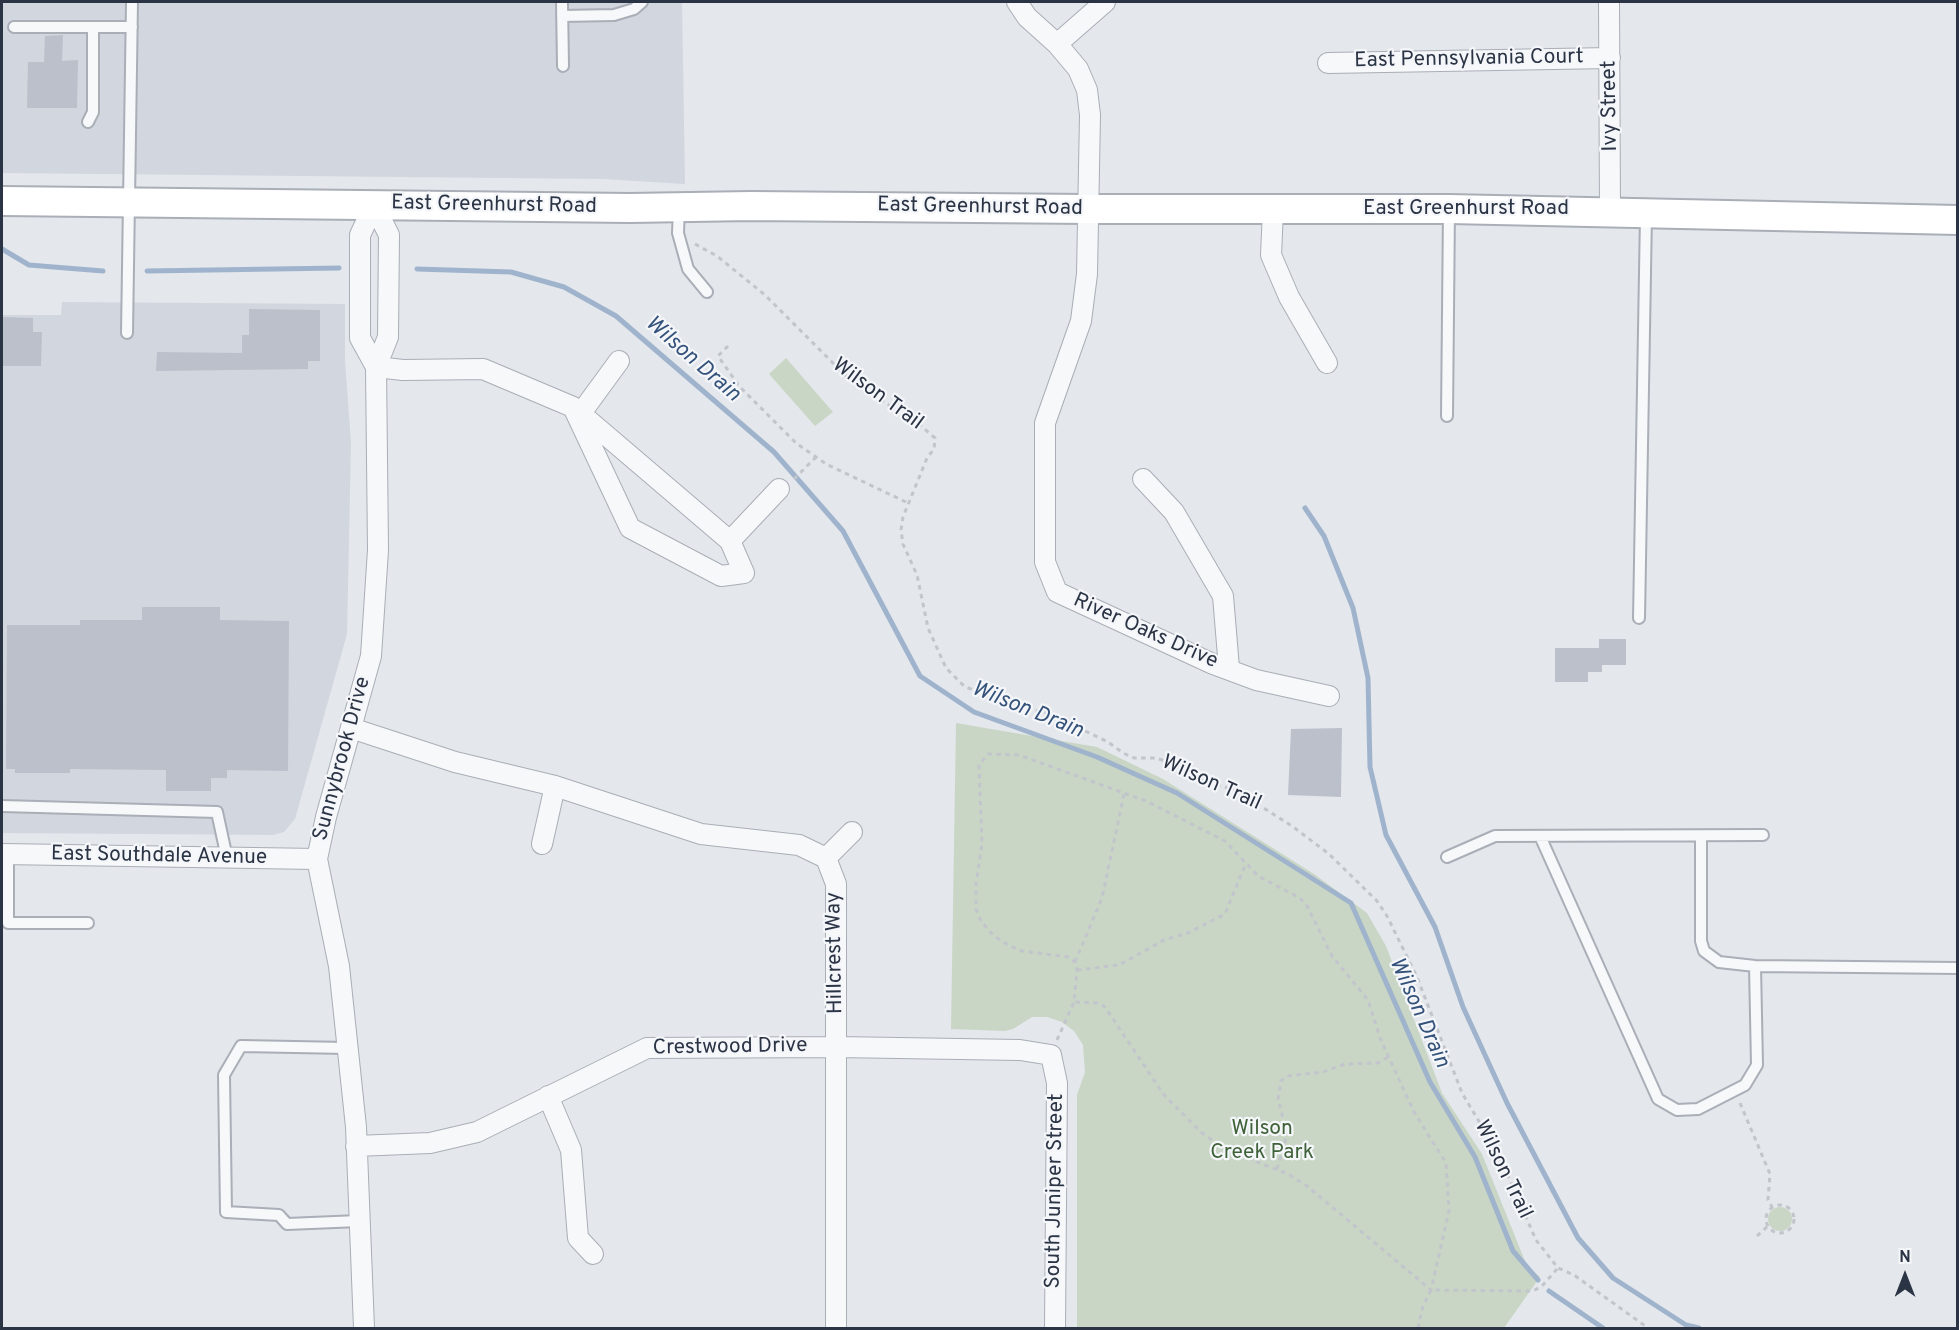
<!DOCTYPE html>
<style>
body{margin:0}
#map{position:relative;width:1959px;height:1330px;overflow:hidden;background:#e4e7ec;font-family:Overpass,sans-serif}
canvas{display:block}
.frame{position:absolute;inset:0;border:3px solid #2b3445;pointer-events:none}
.north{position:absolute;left:1875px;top:1246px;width:60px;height:60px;-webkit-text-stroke:4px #f4f6f9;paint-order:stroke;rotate:0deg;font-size:16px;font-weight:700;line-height:24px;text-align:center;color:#2b3445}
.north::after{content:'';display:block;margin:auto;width:21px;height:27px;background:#2b3445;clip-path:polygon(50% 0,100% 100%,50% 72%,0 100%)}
</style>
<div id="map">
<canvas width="1959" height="1330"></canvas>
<div class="frame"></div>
<div class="north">N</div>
</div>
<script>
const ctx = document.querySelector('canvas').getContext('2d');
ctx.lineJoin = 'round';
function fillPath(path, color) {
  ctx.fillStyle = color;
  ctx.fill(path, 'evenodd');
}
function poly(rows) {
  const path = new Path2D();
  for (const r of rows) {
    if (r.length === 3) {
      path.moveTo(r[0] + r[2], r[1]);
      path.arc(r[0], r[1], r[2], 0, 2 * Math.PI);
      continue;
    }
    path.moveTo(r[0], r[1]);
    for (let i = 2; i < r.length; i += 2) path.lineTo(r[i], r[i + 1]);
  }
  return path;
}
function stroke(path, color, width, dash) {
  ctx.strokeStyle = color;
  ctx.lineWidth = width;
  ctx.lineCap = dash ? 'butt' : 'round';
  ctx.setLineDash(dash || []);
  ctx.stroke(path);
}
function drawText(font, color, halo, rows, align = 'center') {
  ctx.font = font + ' Overpass,sans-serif';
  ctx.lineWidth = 4.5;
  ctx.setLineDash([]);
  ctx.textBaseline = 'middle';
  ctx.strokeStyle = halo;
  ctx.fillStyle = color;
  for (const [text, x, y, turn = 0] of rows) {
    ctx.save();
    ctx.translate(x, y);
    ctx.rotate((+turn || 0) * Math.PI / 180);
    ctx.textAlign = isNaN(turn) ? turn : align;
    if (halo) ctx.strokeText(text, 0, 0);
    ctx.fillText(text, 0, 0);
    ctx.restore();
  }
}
fillPath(poly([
 [2,2,682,2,685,184,603,179,2,173],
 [62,302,345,304,345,360,351,443,347,634,295,819,284,832,273,835,2,833,2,315,61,315]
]), '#d2d6de');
fillPath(poly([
 [786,358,833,412,815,426,769,374],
 [956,723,1097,747,1163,779,1314,874,1367,913,1386,946,1442,1093,1482,1154,1527,1266,1540,1277,1504,1328,1077,1328,1077,1095,1085,1072,1083,1045,1074,1031,1062,1022,1047,1017,1032,1017,1013,1029,1005,1031,951,1029],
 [1780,1219,12]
]), '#c9d6c5');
stroke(poly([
 [2,249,29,265,103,271],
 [417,269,511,272,564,287,616,316,774,452,843,531,920,676,974,712,1097,757,1177,793,1351,903,1430,1082,1475,1157,1513,1251,1538,1280],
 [147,271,339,268],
 [1305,508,1324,536,1353,608,1368,678,1370,767,1386,835,1435,927,1463,1007,1507,1103,1578,1238,1613,1278,1686,1325,1699,1328],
 [1549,1291,1603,1328]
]), '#9fb4cc', 5);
fillPath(poly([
 [63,35,62,61,78,60,77,108,27,108,28,62,44,62,45,36],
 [249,309,320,310,320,361,308,361,308,369,156,371,157,352,242,353,242,335,249,335],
 [2,317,33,318,33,332,42,332,41,366,2,366],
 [142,607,220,607,220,620,289,621,288,771,227,770,227,778,211,778,211,791,166,791,166,770,70,769,70,773,15,773,15,769,6,769,7,625,80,625,80,620,142,620],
 [1599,639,1626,639,1626,665,1602,665,1602,672,1588,672,1588,682,1555,682,1555,648,1599,648],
 [1342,728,1341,797,1288,795,1291,729]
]), '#bbc0ca');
const service = poly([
 [562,2,563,66],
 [562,16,614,15,634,9,642,2],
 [14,27,93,27],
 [88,122,93,112,93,27,132,27],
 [679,207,678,233,688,269,707,292],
 [127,333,132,2],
 [1447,416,1449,209],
 [1639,618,1646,215],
 [2,806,217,812,227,858],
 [1540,836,1658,1099,1677,1110,1698,1109,1745,1085,1757,1065,1755,966],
 [1701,836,1701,941,1704,951,1719,962,1755,966,1958,968],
 [8,854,8,923,88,923],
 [1447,857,1495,836,1763,835],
 [347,1048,241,1046,224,1075,226,1212,279,1215,287,1224,359,1221]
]);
const minor = poly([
 [1017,2,1027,17,1057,44,1078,69,1087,90,1090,115,1087,274,1081,321,1045,423,1045,562,1057,592,1213,664,1256,680,1329,696],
 [1609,2,1610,211],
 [1057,44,1105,2],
 [1328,63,1610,58],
 [374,205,360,235,360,338,376,367],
 [1273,210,1271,255,1289,297,1327,363],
 [376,367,403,370,483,369,573,407,730,541,744,573,721,576,630,528,573,407],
 [581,413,619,361],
 [1143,479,1174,512,1223,596,1229,668],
 [730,541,779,489],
 [351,728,455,762,555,786,701,834,799,845,826,858,836,884,836,1328],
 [542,844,555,786],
 [2,854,317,859],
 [826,858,852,832],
 [548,1096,571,1150,578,1238,593,1254],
 [356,1146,430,1143,477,1132,647,1048,837,1047,1020,1050,1051,1055,1057,1083,1055,1328],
 [364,1328,356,1127,339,966,317,859,326,817,371,656,378,550,376,367,388,337,389,235,374,205]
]);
const secondary = poly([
 [2,201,630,208,751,206,1088,209,1449,209,1958,220]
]);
stroke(service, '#a9aeb7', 14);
stroke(minor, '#a9aeb7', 22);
stroke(secondary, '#a9aeb7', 32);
stroke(poly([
 [695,244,717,256,765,295,850,380,920,425,935,438,934,449,927,458,903,517,901,530,903,544,917,575,928,628,946,668,964,686,996,700,1050,714,1108,742,1123,753,1134,758,1156,758,1168,762,1203,781,1235,790,1292,826,1329,854,1377,901,1387,916,1417,977,1462,1093,1499,1155,1536,1240,1558,1268,1574,1275,1648,1328],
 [728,346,718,356,739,386,796,443,826,464,908,503],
 [794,479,816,457],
 [1075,962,1102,898,1124,794],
 [1077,970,1119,965,1164,940,1188,933,1225,914,1246,863],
 [1057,1040,1074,1002,1077,970,1075,962,1069,957,1022,951,1008,945,993,935,981,921,976,909,976,883,982,844,979,765,988,754,1019,755,1146,801,1225,841,1258,876,1300,898,1307,906,1332,956,1368,1000,1380,1038,1414,1112,1446,1163,1449,1211,1431,1290,1307,1186,1288,1174,1226,1150,1202,1133,1164,1095,1105,1007,1099,1003,1074,1002],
 [1740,1103,1770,1174,1768,1200,1772,1207],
 [1277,1169,1287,1134,1278,1099,1281,1081,1287,1076,1323,1072,1345,1064,1378,1063,1388,1057],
 [1780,1219,14],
 [1757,1236,1768,1226],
 [1418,1328,1423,1306,1431,1290,1533,1291,1542,1286,1558,1268]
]), '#c2c5cb', 3, [4.5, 4.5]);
stroke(service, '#f7f8fa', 10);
stroke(minor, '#f7f8fa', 20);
stroke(secondary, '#fff', 28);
drawText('21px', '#2b3445', '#f4f6f9', [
 ["East Pennsylvania Court",1469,60,-1],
 ["Ivy Street",1611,106,-91],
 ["East Greenhurst Road",494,206,1],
 ["East Greenhurst Road",980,208,1],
 ["East Greenhurst Road",1466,210],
 ["Wilson Trail",877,395,36],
 ["River Oaks Drive",1145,632,24],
 ["Sunnybrook Drive",343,759,-75],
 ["Wilson Trail",1211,784,24],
 ["East Southdale Avenue",159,857,1],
 ["Hillcrest Way",836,953,-91],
 ["Crestwood Drive",730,1048,-1],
 ["Wilson Trail",1502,1170,64],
 ["South Juniper Street",1056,1191,-89]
]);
drawText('21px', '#3f6138', '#f4f6f9', [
 ["Wilson",1262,1130],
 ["Creek Park",1262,1154]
]);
drawText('italic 22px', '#34527a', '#f4f6f9', [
 ["Wilson Drain",692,360,41],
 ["Wilson Drain",1027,711,22],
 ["Wilson Drain",1418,1013,66]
]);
</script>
